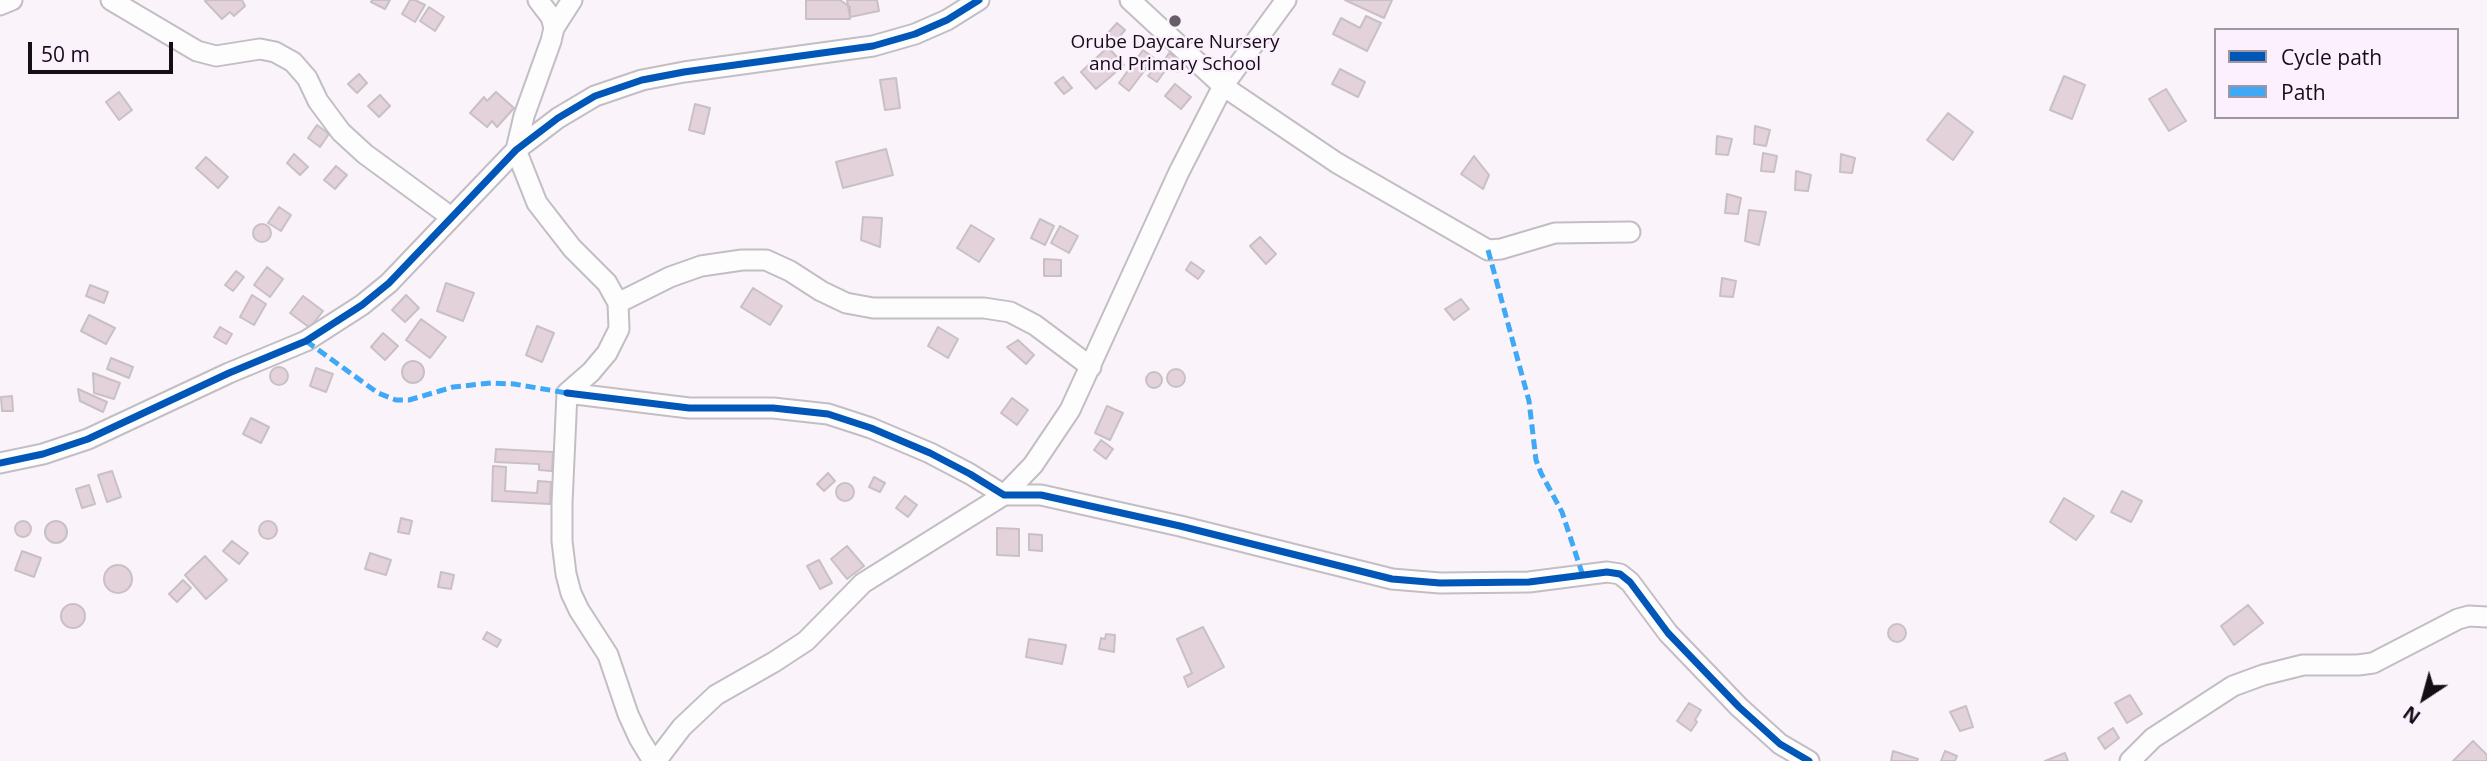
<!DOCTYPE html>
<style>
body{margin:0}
#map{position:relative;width:2487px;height:761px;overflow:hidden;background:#faf4fa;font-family:"Open Sans",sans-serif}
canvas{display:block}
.legend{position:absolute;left:2214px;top:28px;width:245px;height:91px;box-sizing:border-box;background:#fcf0fe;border:2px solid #a096a1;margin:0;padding:9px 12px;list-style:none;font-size:21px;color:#150e16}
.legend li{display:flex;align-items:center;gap:14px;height:35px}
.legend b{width:35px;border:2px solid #a096a1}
.north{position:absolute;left:2389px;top:663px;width:70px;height:70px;-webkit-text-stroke:5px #fcf0fe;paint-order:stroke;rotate:216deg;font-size:19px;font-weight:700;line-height:28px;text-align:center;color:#150e16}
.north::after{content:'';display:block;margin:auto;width:24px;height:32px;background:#150e16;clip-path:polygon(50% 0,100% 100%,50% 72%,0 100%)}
.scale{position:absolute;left:28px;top:42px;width:145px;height:32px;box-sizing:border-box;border:4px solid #150e16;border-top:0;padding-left:9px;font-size:21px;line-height:24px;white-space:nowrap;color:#150e16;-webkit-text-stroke:5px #fcf0fe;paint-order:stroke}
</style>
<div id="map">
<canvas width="2487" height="761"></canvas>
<ul class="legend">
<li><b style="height:9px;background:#0057b8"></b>Cycle path</li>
<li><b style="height:9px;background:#3fa9f5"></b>Path</li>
</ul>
<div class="north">N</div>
<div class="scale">50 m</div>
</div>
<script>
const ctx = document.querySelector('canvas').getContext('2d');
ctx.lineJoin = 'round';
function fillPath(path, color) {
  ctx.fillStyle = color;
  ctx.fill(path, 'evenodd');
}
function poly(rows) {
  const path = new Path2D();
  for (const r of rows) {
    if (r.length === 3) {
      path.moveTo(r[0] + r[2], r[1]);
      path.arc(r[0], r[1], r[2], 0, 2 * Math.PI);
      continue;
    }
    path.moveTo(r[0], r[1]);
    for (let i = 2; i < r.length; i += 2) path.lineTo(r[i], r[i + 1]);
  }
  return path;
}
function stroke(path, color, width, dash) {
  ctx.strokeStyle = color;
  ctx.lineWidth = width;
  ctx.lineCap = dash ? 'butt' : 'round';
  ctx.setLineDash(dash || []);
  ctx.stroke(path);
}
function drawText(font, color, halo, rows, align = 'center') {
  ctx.font = font + ' "Open Sans",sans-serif';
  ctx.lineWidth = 5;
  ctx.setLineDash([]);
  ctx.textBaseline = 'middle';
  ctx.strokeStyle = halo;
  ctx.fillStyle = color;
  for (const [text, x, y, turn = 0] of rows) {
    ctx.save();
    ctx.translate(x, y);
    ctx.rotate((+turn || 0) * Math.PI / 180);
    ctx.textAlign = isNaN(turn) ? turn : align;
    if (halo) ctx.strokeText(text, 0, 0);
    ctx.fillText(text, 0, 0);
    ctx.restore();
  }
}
const building = poly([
 [207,0,242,0,245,6,234,16,230,12,222,19,205,1,207,0],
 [372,0,390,0,385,9,371,2,372,0],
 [410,0,415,0,425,5,415,22,402,14,410,0],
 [806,0,840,0,850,7,850,19,806,19,806,0],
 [847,0,877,0,879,11,850,17,847,0],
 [1345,0,1392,0,1384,18,1345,0],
 [429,7,444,17,435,31,420,21,429,7],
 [1366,16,1381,23,1367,51,1333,34,1341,18,1360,28,1366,16],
 [1117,23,1125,30,1116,41,1108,33,1117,23],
 [1108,47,1124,65,1096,89,1081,72,1108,47],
 [1143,50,1154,58,1129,91,1119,83,1143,50],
 [1169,53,1184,63,1178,72,1163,62,1169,53],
 [1156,66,1164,72,1157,82,1148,76,1156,66],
 [1340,69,1365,82,1358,97,1332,84,1340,69],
 [359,74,367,83,357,93,348,84,359,74],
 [2064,76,2085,85,2072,119,2050,110,2064,76],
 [1063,77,1072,88,1064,94,1055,83,1063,77],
 [896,78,900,108,885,110,880,80,896,78],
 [1175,84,1191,97,1181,109,1165,96,1175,84],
 [2166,89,2186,121,2169,131,2149,99,2166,89],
 [119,92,132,110,119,120,106,102,119,92],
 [496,92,514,108,497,127,492,121,487,127,470,113,484,97,487,101,496,92],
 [380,95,390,106,379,117,368,106,380,95],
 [695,104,710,108,704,134,689,130,695,104],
 [1948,113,1973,132,1953,160,1927,140,1948,113],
 [317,125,329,134,320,147,308,138,317,125],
 [1755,126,1770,130,1766,146,1754,144,1755,126],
 [1717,136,1732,139,1728,155,1716,154,1717,136],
 [886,149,893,175,843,188,836,162,886,149],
 [1763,153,1777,156,1774,172,1761,171,1763,153],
 [294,154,308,167,300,175,287,163,294,154],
 [1841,154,1855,158,1852,173,1840,172,1841,154],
 [1474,156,1489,175,1483,189,1461,174,1474,156],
 [206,157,228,177,218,188,196,168,206,157],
 [336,166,347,175,335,189,324,180,336,166],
 [1796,171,1811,175,1808,191,1795,190,1796,171],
 [1727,194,1741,198,1738,214,1725,213,1727,194],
 [279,207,291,215,281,231,268,223,279,207],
 [1749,210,1766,212,1759,245,1745,241,1749,210],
 [863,217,882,218,880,247,861,240,863,217],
 [1040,219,1054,226,1045,245,1031,238,1040,219],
 [262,233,9],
 [971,225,994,239,979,262,957,248,971,225],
 [1060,226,1078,236,1069,253,1051,243,1060,226],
 [1260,237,1276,254,1266,264,1250,246,1260,237],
 [1044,259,1061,260,1061,276,1044,276,1044,259],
 [1191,262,1204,271,1198,279,1186,270,1191,262],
 [267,267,283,279,270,297,254,285,267,267],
 [236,271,244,277,233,291,225,285,236,271],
 [1722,278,1736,281,1733,297,1720,296,1722,278],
 [446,283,474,293,463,321,437,311,446,283],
 [90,285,108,292,104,303,86,296,90,285],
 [753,288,782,306,770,325,741,307,753,288],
 [252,295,266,304,254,325,240,317,252,295],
 [406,295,419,308,405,322,392,310,406,295],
 [303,296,323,311,310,328,290,313,303,296],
 [1461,299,1469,309,1454,320,1445,309,1461,299],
 [89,315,115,328,106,344,81,331,89,315],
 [421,319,446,337,430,358,406,340,421,319],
 [537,326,554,333,542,362,526,355,537,326],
 [220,327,232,334,226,344,214,337,220,327],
 [938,327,958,339,948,358,928,346,938,327],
 [383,333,398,346,385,360,371,347,383,333],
 [1018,340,1034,355,1026,364,1007,347,1018,340],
 [111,358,133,367,129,378,107,369,111,358],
 [413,372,11],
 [279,376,9],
 [316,368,333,374,326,392,310,386,316,368],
 [1176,378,9],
 [1154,380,8],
 [93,373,120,383,114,399,94,393,93,373],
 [78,389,107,402,103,412,80,401,78,389],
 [12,396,13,411,2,411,1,397,12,396],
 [1012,398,1028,410,1017,425,1001,413,1012,398],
 [1107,406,1123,413,1110,440,1095,433,1107,406],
 [251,418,269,427,261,443,243,434,251,418],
 [1101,440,1113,449,1106,459,1094,450,1101,440],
 [496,449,553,452,552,471,539,470,539,464,495,462,496,449],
 [493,466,506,467,505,491,537,493,538,481,551,482,550,504,492,501,493,466],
 [112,471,121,497,107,502,98,475,112,471],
 [828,473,835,481,824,491,817,484,828,473],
 [874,477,885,483,880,492,869,487,874,477],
 [845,492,9],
 [89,485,95,504,82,508,76,489,89,485],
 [2122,491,2142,501,2131,522,2111,512,2122,491],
 [905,496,917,505,908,517,896,508,905,496],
 [2064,498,2094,516,2076,540,2050,522,2064,498],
 [401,518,412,521,409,534,398,532,401,518],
 [268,530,9],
 [56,532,11],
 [23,529,8],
 [997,528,1019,529,1019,556,997,555,997,528],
 [1029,534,1042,535,1042,551,1029,550,1029,534],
 [232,541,248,553,239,564,223,551,232,541],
 [847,546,864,566,847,579,831,559,847,546],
 [22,551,41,558,34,577,15,570,22,551],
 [370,553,391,560,386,575,365,569,370,553],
 [205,556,227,580,206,599,185,575,205,556],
 [819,560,832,583,820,589,807,566,819,560],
 [118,579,14],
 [441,572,454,575,451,589,438,587,441,572],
 [183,580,191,588,177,602,169,594,183,580],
 [73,616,12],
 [2248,605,2263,623,2234,645,2221,626,2248,605],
 [1897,633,9],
 [1203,627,1224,667,1188,687,1184,677,1192,673,1177,639,1203,627],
 [487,632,501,640,497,647,483,639,487,632],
 [1106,634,1115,635,1114,652,1099,649,1101,638,1105,639,1106,634],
 [1029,639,1066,645,1062,664,1026,657,1029,639],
 [2130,695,2142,714,2127,723,2115,703,2130,695],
 [1689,703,1701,710,1695,720,1697,722,1691,731,1677,721,1689,703],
 [1966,706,1973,727,1960,731,1950,712,1966,706],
 [2113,728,2119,738,2105,749,2098,738,2113,728],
 [2473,741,2487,755,2487,761,2453,761,2473,741],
 [1893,751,1918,759,1917,761,1891,761,1893,751],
 [1945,751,1957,756,1955,761,1941,761,1945,751],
 [2065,753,2068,761,2045,761,2065,753]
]);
fillPath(building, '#e4d2db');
stroke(building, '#c8c0c5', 2);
const street = poly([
 [111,0,197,51,216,56,260,49,275,52,293,62,307,78,318,101,341,132,365,154,451,217],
 [538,0,551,17,554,28,551,41,524,116,516,150,537,203,572,248,607,283,618,303,619,329,607,353,591,372,567,393,562,503,562,541,566,574,571,593,579,610,608,655,628,714,639,738,653,761],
 [1130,0,1223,86,1337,163,1488,250,1501,249,1555,233,1630,232],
 [0,5,12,0],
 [554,28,572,0],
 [618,303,670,277,701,266,742,260,766,260,790,271,821,291,846,303,873,308,984,308,1010,312,1035,325,1091,367],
 [567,393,689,408,773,408,828,414,871,428,930,453,970,474,1004,495,1041,495,1180,526,1392,579,1440,583,1529,582,1607,572,1620,574,1630,582,1668,633,1739,707,1780,744,1809,761],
 [0,463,43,454,88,439,229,373,306,341,362,305,389,283,516,150,558,118,595,96,642,80,684,72,873,46,915,34,947,20,979,0],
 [656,761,682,727,716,695,774,662,806,641,863,583,1004,495,1033,465,1070,410,1179,172,1223,86,1286,0],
 [2130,761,2153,738,2233,686,2263,675,2303,665,2358,665,2373,663,2458,619,2469,616,2487,617]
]);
stroke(street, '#c3bdc4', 23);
stroke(street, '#fefdfe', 19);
stroke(poly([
 [1488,250,1529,401,1536,460,1541,473,1562,512,1583,576],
 [306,341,378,393,396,400,409,400,453,387,491,383,514,384,567,393]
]), '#3fa9f5', 5, [10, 5]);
stroke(poly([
 [567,393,689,408,773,408,828,414,871,428,930,453,970,474,1004,495,1041,495,1180,526,1392,579,1440,583,1529,582,1607,572,1620,574,1630,582,1668,633,1739,707,1780,744,1809,761],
 [0,463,43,454,88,439,229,373,306,341,362,305,389,283,516,150,558,118,595,96,642,80,684,72,873,46,915,34,947,20,979,0]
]), '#0057b8', 7);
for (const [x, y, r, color] of [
 [1175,21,7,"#655e66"]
]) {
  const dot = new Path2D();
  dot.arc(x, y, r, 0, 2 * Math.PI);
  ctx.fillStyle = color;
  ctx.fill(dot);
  stroke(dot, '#fcf0fe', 2.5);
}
drawText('19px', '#150e16', '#fcf0fe', [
 ["Orube Daycare Nursery",1175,43],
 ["and Primary School",1175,65]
]);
</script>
